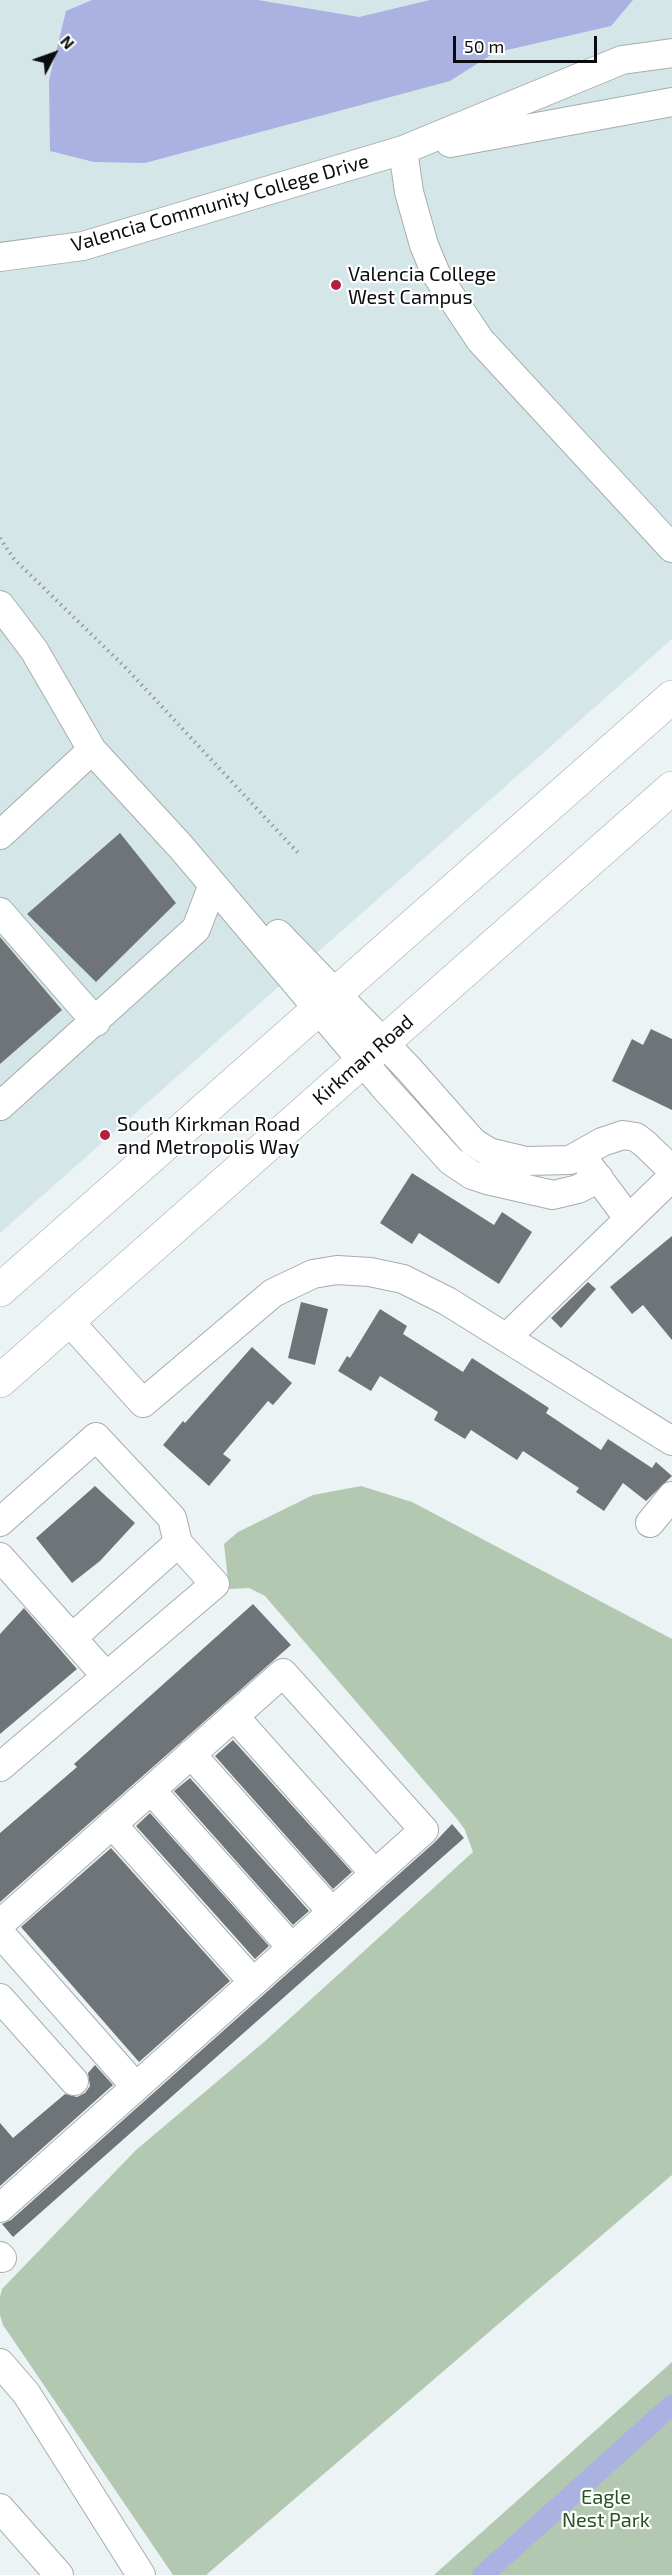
<!DOCTYPE html>
<style>
body{margin:0}
#map{position:relative;width:672px;height:2575px;overflow:hidden;background:#ebf3f4;font-family:"Exo 2",sans-serif}
canvas{display:block}
.north{position:absolute;left:24px;top:24px;width:60px;height:60px;-webkit-text-stroke:4px #fff;paint-order:stroke;rotate:49deg;font-size:16px;font-weight:700;line-height:24px;text-align:center;color:#0a0c0d}
.north::after{content:'';display:block;margin:auto;width:21px;height:27px;background:#0a0c0d;clip-path:polygon(50% 0,100% 100%,50% 72%,0 100%)}
.scale{position:absolute;left:453px;top:36px;width:144px;height:27px;box-sizing:border-box;border:3px solid #0a0c0d;border-top:0;padding-left:8px;font-size:18px;line-height:21px;white-space:nowrap;color:#0a0c0d;-webkit-text-stroke:4px #fff;paint-order:stroke}
</style>
<div id="map">
<canvas width="672" height="2575"></canvas>
<div class="north">N</div>
<div class="scale">50 m</div>
</div>
<script>
const ctx = document.querySelector('canvas').getContext('2d');
ctx.lineJoin = 'round';
function fillPath(path, color) {
  ctx.fillStyle = color;
  ctx.fill(path, 'evenodd');
}
function poly(rows) {
  const path = new Path2D();
  for (const r of rows) {
    path.moveTo(r[0], r[1]);
    for (let i = 2; i < r.length; i += 2) path.lineTo(r[i], r[i + 1]);
  }
  return path;
}
function stroke(path, color, width, dash) {
  ctx.strokeStyle = color;
  ctx.lineWidth = width;
  ctx.lineCap = dash ? 'butt' : 'round';
  ctx.setLineDash(dash || []);
  ctx.stroke(path);
}
function drawText(font, color, halo, rows, align = 'center') {
  ctx.font = font + ' "Exo 2",sans-serif';
  ctx.lineWidth = 4.5;
  ctx.setLineDash([]);
  ctx.textBaseline = 'middle';
  ctx.strokeStyle = halo;
  ctx.fillStyle = color;
  for (const [text, x, y, turn = 0] of rows) {
    ctx.save();
    ctx.translate(x, y);
    ctx.rotate((+turn || 0) * Math.PI / 180);
    ctx.textAlign = isNaN(turn) ? turn : align;
    if (halo) ctx.strokeText(text, 0, 0);
    ctx.fillText(text, 0, 0);
    ctx.restore();
  }
}
fillPath(poly([
 [0,0,672,0,672,639,0,1233]
]), '#d5e6e8');
fillPath(poly([
 [361,1486,412,1502,672,1639,672,2175,206,2575,173,2575,3,2325,0,2315,0,2297,2,2289,136,2150,264,2042,473,1852,465,1830,457,1819,265,1596,249,1588,229,1589,224,1544,238,1532,313,1495],
 [672,2362,672,2575,434,2575]
]), '#b3c8b0');
fillPath(poly([
 [92,0,258,0,359,17,430,0,633,0,611,26,494,53,450,81,145,163,94,162,50,151,49,80,66,11]
]), '#a9b2e0');
stroke(poly([
 [483,2575,672,2405]
]), '#a9b2e0', 21);
fillPath(poly([
 [120,833,176,903,96,982,27,914],
 [0,937,62,1010,0,1064],
 [651,1029,672,1039,672,1110,612,1081,632,1039,643,1045],
 [412,1173,494,1225,502,1212,532,1232,499,1284,419,1233,412,1244,380,1223],
 [672,1236,672,1340,643,1305,632,1314,610,1287],
 [588,1282,596,1289,561,1328,551,1318],
 [301,1302,328,1309,315,1365,288,1358],
 [380,1309,407,1326,403,1334,463,1372,472,1358,549,1408,546,1413,601,1450,608,1439,652,1468,656,1462,672,1476,646,1501,623,1483,604,1511,576,1492,579,1488,523,1451,517,1460,471,1430,465,1439,434,1420,438,1412,380,1376,371,1391,338,1371,347,1356,350,1358],
 [252,1347,292,1383,273,1405,268,1401,223,1454,231,1460,209,1486,163,1445,183,1421,185,1423],
 [95,1486,135,1523,100,1561,72,1583,36,1538],
 [253,1604,291,1645,0,1902,0,1833,77,1767,74,1764],
 [24,1608,77,1669,0,1734,0,1634],
 [233,1740,352,1872,333,1889,215,1756],
 [190,1778,309,1911,293,1925,174,1791],
 [150,1813,269,1946,255,1959,136,1826],
 [452,1824,464,1838,13,2237,2,2224,11,2220,435,1842],
 [111,1848,230,1981,139,2062,21,1927],
 [95,2065,113,2085,0,2186,0,2123,13,2138,65,2094,77,2097,85,2093,90,2086,88,2073]
]), '#6f7478');
const minor = poly([
 [450,143,672,102],
 [403,150,409,192,424,245,436,274,480,340,672,548],
 [0,257,83,246,403,150,622,60,672,53],
 [0,605,34,650,92,750,181,847,385,1088,451,1161,472,1175,487,1180,553,1195,578,1189,599,1178],
 [0,835,92,750],
 [0,912,96,1022],
 [278,934,408,1068,473,1142,489,1152,526,1161,570,1160,602,1142,623,1135,636,1137,645,1144,672,1170],
 [0,1106,196,929,212,887],
 [587,1163,628,1218],
 [68,1320,143,1403,273,1293,313,1274,337,1270,370,1272,403,1279,447,1301,672,1441],
 [506,1338,672,1177],
 [0,1522,96,1437,172,1518,178,1543,215,1584,0,1767],
 [650,1523,672,1496],
 [0,1557,106,1676],
 [72,1638,178,1543],
 [234,1716,375,1874],
 [191,1754,332,1912],
 [151,1790,292,1948],
 [112,1824,253,1982],
 [0,1924,283,1673,424,1830,0,2208],
 [0,1933,136,2087],
 [0,1998,74,2081],
 [0,2256,2,2258],
 [0,2363,26,2393,141,2575],
 [0,2508,59,2575]
]);
const major = poly([
 [0,1290,672,697],
 [0,1381,672,788]
]);
stroke(minor, '#a6adae', 30);
stroke(major, '#a6adae', 34);
stroke(poly([
 [0,538,14,559,125,667,300,855]
]), '#959a9b', 4, [1.5, 4.5]);
stroke(minor, '#fff', 28);
stroke(major, '#fff', 33);
for (const [x, y, r, color] of [
 [336,285,6,"#b3203f"],
 [105,1135,6,"#b3203f"]
]) {
  const dot = new Path2D();
  dot.arc(x, y, r, 0, 2 * Math.PI);
  ctx.fillStyle = color;
  ctx.fill(dot);
  stroke(dot, '#fff', 2);
}
drawText('20px', '#0a0c0d', '#fff', [
 ["Valencia Community College Drive",220,203,-16],
 ["Kirkman Road",363,1060,-41]
]);
drawText('20px', '#0a0c0d', '#fff', [
 ["Valencia College",348,274],
 ["West Campus",348,297],
 ["South Kirkman Road",117,1124],
 ["and Metropolis Way",117,1147]
], 'left');
drawText('20px', '#265420', '#fff', [
 ["Eagle",606,2497],
 ["Nest Park",606,2520]
]);
</script>
